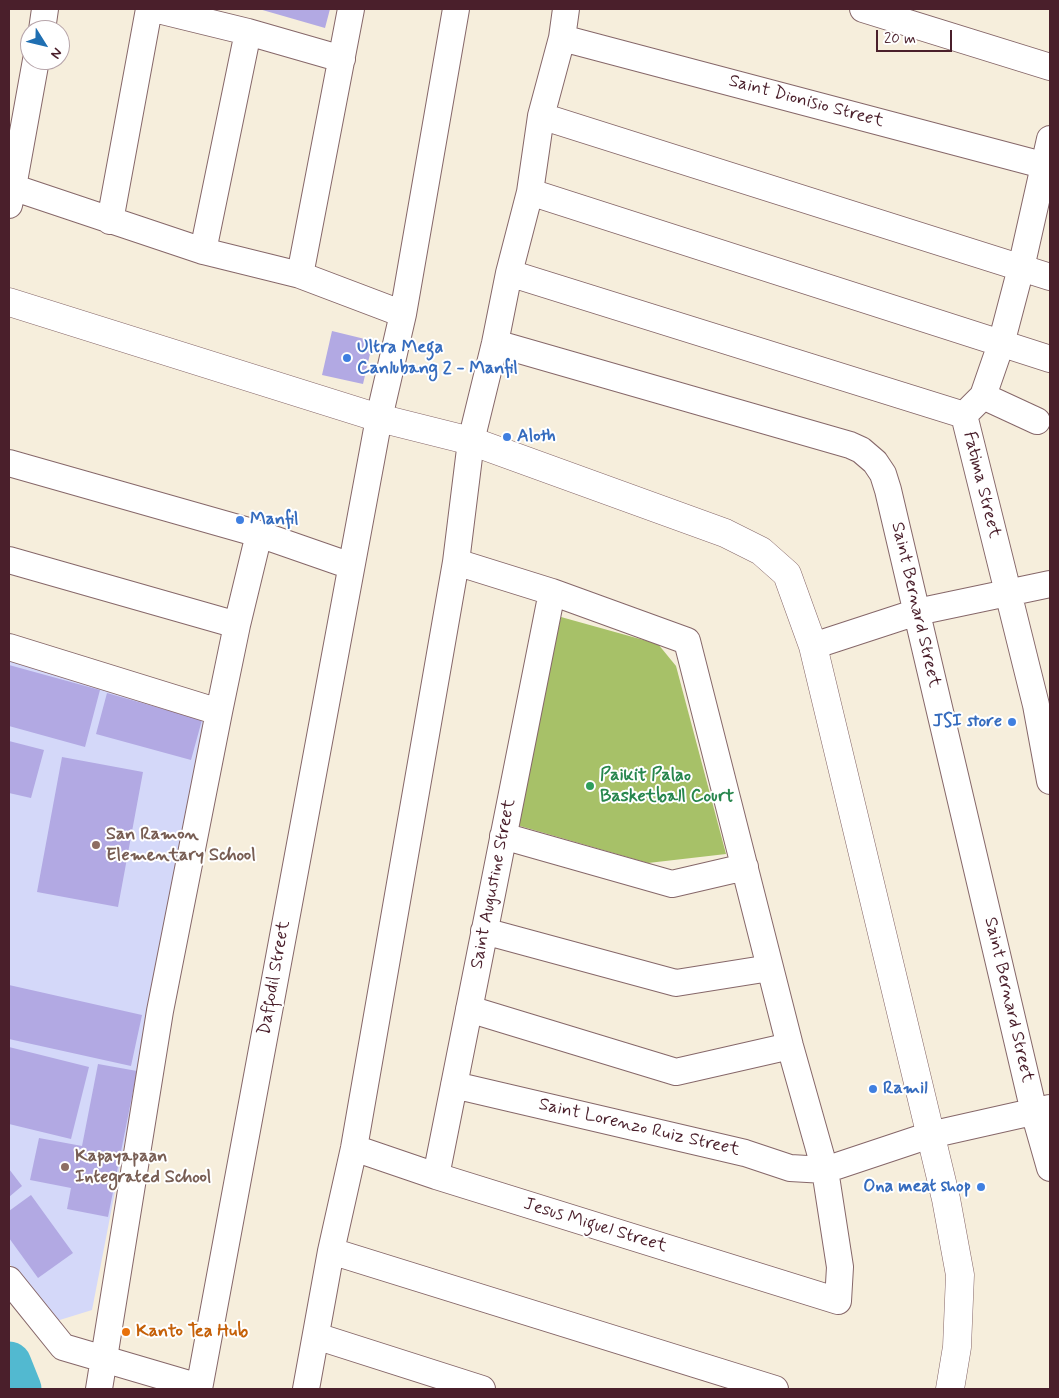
<!DOCTYPE html>
<style>
body{margin:0}
#map{position:relative;width:1059px;height:1398px;overflow:hidden;background:#f6eedc;font-family:Mynerve,sans-serif}
canvas{display:block}
.frame{position:absolute;inset:0;border:10px solid #4a1f2b;pointer-events:none}
.north{position:absolute;left:20px;top:20px;width:50px;height:50px;box-sizing:border-box;background:#fff;border:1px solid #b7a5aa;border-radius:50%;rotate:126deg;font-size:14px;font-weight:700;line-height:20px;text-align:center;color:#4a1f2b}
.north::after{content:'';display:block;margin:auto;width:18px;height:22px;background:#1f6fb2;clip-path:polygon(50% 0,100% 100%,50% 72%,0 100%)}
.scale{position:absolute;left:876px;top:30px;width:76px;height:22px;box-sizing:border-box;border:2px solid #4a1f2b;border-top:0;padding-left:6px;font-size:15px;line-height:18px;white-space:nowrap;color:#4a1f2b;-webkit-text-stroke:4px #fff;paint-order:stroke}
</style>
<div id="map">
<canvas width="1059" height="1398"></canvas>
<div class="frame"></div>
<div class="north">N</div>
<div class="scale">20 m</div>
</div>
<script>
const ctx = document.querySelector('canvas').getContext('2d');
ctx.lineJoin = 'round';
function fillPath(path, color) {
  ctx.fillStyle = color;
  ctx.fill(path, 'evenodd');
}
function poly(rows) {
  const path = new Path2D();
  for (const r of rows) {
    path.moveTo(r[0], r[1]);
    for (let i = 2; i < r.length; i += 2) path.lineTo(r[i], r[i + 1]);
  }
  return path;
}
function stroke(path, color, width, dash) {
  ctx.strokeStyle = color;
  ctx.lineWidth = width;
  ctx.lineCap = dash ? 'butt' : 'round';
  ctx.setLineDash(dash || []);
  ctx.stroke(path);
}
function drawText(font, color, halo, rows, align = 'center') {
  ctx.font = font + ' Mynerve,sans-serif';
  ctx.lineWidth = 4;
  ctx.setLineDash([]);
  ctx.textBaseline = 'middle';
  ctx.strokeStyle = halo;
  ctx.fillStyle = color;
  for (const [text, x, y, turn = 0] of rows) {
    ctx.save();
    ctx.translate(x, y);
    ctx.rotate((+turn || 0) * Math.PI / 180);
    ctx.textAlign = isNaN(turn) ? turn : align;
    if (halo) ctx.strokeText(text, 0, 0);
    ctx.fillText(text, 0, 0);
    ctx.restore();
  }
}
fillPath(poly([
 [9,652,208,712,92,1310,50,1323,9,1263]
]), '#d4d8f9');
fillPath(poly([
 [561,617,658,644,676,666,726,854,648,863,513,824]
]), '#a7c168');
stroke(poly([
 [9,1364,19,1389]
]), '#52b9d0', 45);
fillPath(poly([
 [259,9,330,9,325,28],
 [332,331,373,341,363,384,322,375],
 [9,665,100,690,85,747,9,726],
 [107,693,202,720,191,760,96,734],
 [9,741,44,750,31,798,9,793],
 [62,757,143,772,118,907,37,892],
 [9,985,142,1015,131,1066,9,1039],
 [9,1047,89,1067,71,1139,9,1124],
 [98,1064,137,1071,108,1217,67,1209,71,1188,30,1180,39,1138,82,1146],
 [9,1169,22,1186,9,1197],
 [31,1195,73,1253,38,1278,9,1238,9,1211]
]), '#b2a9e3');
const street = poly([
 [154,9,248,32,342,59],
 [863,9,1050,67],
 [42,30,45,9],
 [562,38,1050,167],
 [541,116,1050,277],
 [9,186,203,251,300,275,403,314],
 [530,192,1050,359],
 [9,205,13,187,36,60],
 [110,221,149,9],
 [203,251,248,32],
 [509,273,964,415],
 [300,275,351,9],
 [495,343,850,445,861,450,875,462,883,474,888,490,1034,1112,1050,1168],
 [983,396,1037,421],
 [964,415,1036,705,1050,781],
 [964,415,983,396,1001,344,1021,268,1050,139],
 [9,463,259,534,351,566],
 [9,560,237,625],
 [813,646,917,612,1050,584],
 [9,647,219,712],
 [503,836,672,884,745,867],
 [484,931,676,983,770,968],
 [469,1009,676,1072,790,1046],
 [454,1085,745,1153,790,1168,825,1170,930,1135,1050,1108],
 [354,1148,436,1176,838,1301,840,1267,825,1170,790,1046,687,641,552,592,456,562],
 [436,1176,552,592],
 [331,1251,775,1389],
 [9,1280,63,1347,199,1387],
 [316,1336,482,1389],
 [99,1389,160,1011,219,712,237,625,259,534],
 [199,1389,379,418,403,314,456,9],
 [306,1389,331,1251,354,1148,456,562,471,441,495,343,509,273,530,192,541,116,562,38,566,9]
]);
const secondary = poly([
 [9,302,379,418,471,441,725,533,761,551,787,574,813,646,946,1199,960,1275,957,1347,950,1389]
]);
stroke(street, '#866769', 28);
stroke(secondary, '#866769', 29);
stroke(street, '#fff', 26);
stroke(secondary, '#fff', 28);
for (const [x, y, r, color] of [
 [347,358,5,"#3f7fe0"],
 [507,437,5,"#3f7fe0"],
 [240,520,5,"#3f7fe0"],
 [1012,722,5,"#3f7fe0"],
 [590,786,5,"#2e9e5b"],
 [96,845,5,"#8d6e63"],
 [873,1089,5,"#3f7fe0"],
 [65,1167,5,"#8d6e63"],
 [981,1187,5,"#3f7fe0"],
 [126,1332,5,"#e8710a"]
]) {
  const dot = new Path2D();
  dot.arc(x, y, r, 0, 2 * Math.PI);
  ctx.fillStyle = color;
  ctx.fill(dot);
  stroke(dot, '#fff', 2);
}
drawText('18px', '#4a1f2b', '#fff', [
 ["Saint Dionisio Street",806,102,15],
 ["Fatima Street",981,485,76],
 ["Saint Bernard Street",915,605,77],
 ["Saint Augustine Street",494,884,-79],
 ["Daffodil Street",275,978,-80],
 ["Saint Bernard Street",1008,1000,77],
 ["Saint Lorenzo Ruiz Street",639,1128,13],
 ["Jesus Miguel Street",595,1226,17]
]);
drawText('bold 18px', '#366cbe', '#fff', [
 ["Ultra Mega",357,348],
 ["Canlubang 2 - Manfil",357,369],
 ["Aloth",517,437],
 ["Manfil",250,520],
 ["JSI store",1002,722,"right"],
 ["Ramil",883,1089],
 ["Ona meat shop",971,1187,"right"]
], 'left');
drawText('bold 18px', '#27864d', '#fff', [
 ["Paikit Palao",600,776],
 ["Basketball Court",600,797]
], 'left');
drawText('bold 18px', '#785e54', '#fff', [
 ["San Ramon",106,835],
 ["Elementary School",106,856],
 ["Kapayapaan",75,1157],
 ["Integrated School",75,1178]
], 'left');
drawText('bold 18px', '#c56008', '#fff', [
 ["Kanto Tea Hub",136,1332]
], 'left');
</script>
